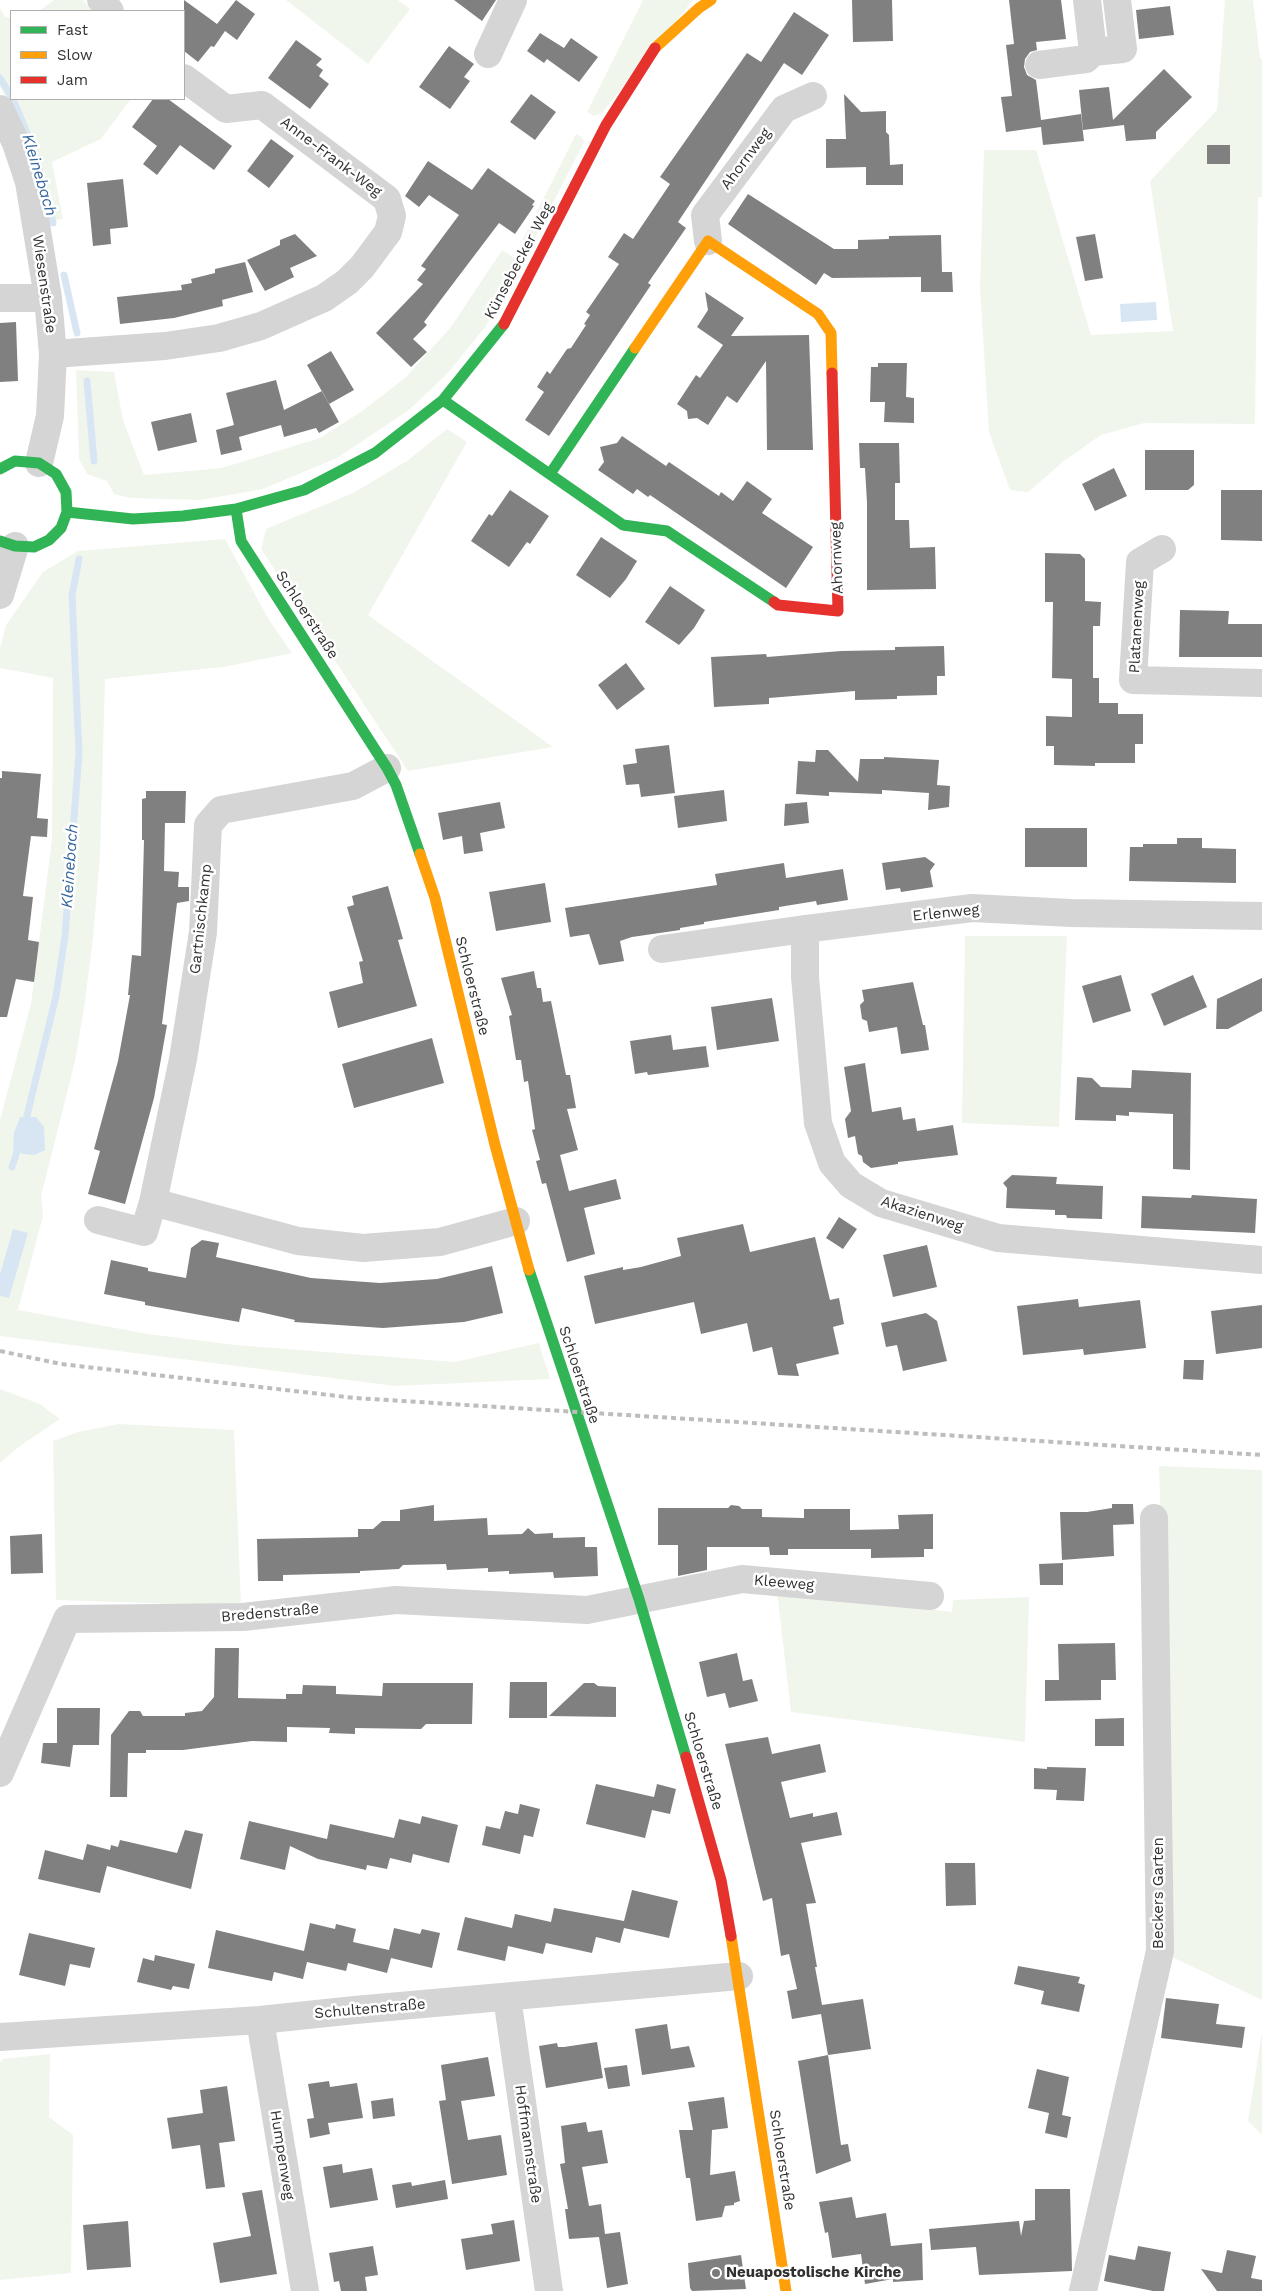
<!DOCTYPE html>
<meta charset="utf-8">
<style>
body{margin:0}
#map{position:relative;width:1262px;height:2291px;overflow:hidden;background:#fff;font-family:"Work Sans",sans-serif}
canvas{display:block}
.legend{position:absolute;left:10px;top:10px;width:175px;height:90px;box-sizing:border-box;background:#fff;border:1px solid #adadad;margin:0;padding:6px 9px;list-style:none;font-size:15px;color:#313131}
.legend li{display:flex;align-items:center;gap:10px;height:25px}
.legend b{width:25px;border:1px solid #adadad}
</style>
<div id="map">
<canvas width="1262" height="2291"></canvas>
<ul class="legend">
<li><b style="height:6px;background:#30b455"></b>Fast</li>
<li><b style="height:6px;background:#ff9f0a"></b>Slow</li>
<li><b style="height:6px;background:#e5322d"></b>Jam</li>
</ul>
</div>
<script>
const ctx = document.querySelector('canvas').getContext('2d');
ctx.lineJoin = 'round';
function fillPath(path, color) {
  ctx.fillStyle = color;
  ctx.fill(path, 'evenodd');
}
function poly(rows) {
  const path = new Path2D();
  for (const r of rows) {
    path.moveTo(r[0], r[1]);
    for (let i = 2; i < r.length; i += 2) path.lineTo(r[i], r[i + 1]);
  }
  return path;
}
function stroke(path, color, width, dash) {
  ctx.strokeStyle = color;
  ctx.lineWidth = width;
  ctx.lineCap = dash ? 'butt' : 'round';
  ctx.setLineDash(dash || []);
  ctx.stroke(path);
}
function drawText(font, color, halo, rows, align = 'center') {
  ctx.font = font + ' "Work Sans",sans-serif';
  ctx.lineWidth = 5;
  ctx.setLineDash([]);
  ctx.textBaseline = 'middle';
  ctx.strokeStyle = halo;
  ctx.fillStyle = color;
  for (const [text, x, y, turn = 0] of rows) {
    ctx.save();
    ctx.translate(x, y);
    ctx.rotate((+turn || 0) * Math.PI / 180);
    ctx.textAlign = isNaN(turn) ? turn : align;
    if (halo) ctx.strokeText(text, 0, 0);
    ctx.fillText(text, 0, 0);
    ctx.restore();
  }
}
fillPath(poly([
 [54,0,83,0,92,11,39,11],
 [286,0,398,0,410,9,368,64],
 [643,0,693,0,602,113,594,116,587,112],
 [1225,0,1253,0,1260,58,1262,59,1262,197,1258,197,1255,424,1144,423,1101,435,1064,461,1028,492,1010,490,989,432,980,288,984,150,1036,150,1091,335,1173,331,1150,181,1217,110],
 [0,8,5,17,11,18,11,99,131,99,101,139,52,162,63,219,49,221,33,149,0,87],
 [576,134,582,137,584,142,533,242,528,244,522,241],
 [502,250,521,262,486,326,448,373,409,410,337,458,263,489,201,500,130,498,114,494,107,481,87,474,79,459,76,370,114,372,123,420,144,475,222,468,320,438,362,411,405,378,451,327],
 [447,429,467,442,368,615,553,747,408,771,261,549,266,529,353,493,407,461],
 [225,539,269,620,292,653,224,667,105,679,100,856,93,938,85,1001,75,1061,41,1196,43,1216,18,1310,148,1334,235,1345,455,1362,539,1343,550,1379,395,1386,0,1336,0,1120,31,1004,52,840,53,678,0,668,0,648,6,625,43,572,78,551],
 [965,936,1067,936,1059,1127,962,1123],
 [0,1389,40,1404,60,1419,20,1446,0,1463],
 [119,1424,234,1430,241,1606,56,1600,53,1441,78,1432],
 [1159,1466,1262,1470,1262,2000,1170,1956,1170,1814],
 [777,1591,952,1612,953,1600,1029,1597,1025,1742,791,1712],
 [1262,2032,1262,2135,1248,2121],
 [50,2054,49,2117,73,2135,71,2273,0,2280,0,2063,3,2059]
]), '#f1f6ed');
fillPath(poly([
 [1156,302,1157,320,1121,322,1120,304],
 [20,1117,36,1117,44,1127,45,1150,34,1155,23,1154,13,1148,14,1133],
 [13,1229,28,1233,9,1298,0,1296,0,1274]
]), '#d8e6f4');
stroke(poly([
 [0,78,11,96],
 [13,99,35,152,53,223],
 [64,275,77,333],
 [87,381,94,461],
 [25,1124,56,996,65,936,79,753,72,595,79,559],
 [12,1167,20,1142]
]), '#d8e6f4', 7);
fillPath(poly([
 [184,0,217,24,236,0,255,14,237,40,225,31,214,47,211,46,198,62,184,51],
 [454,0,496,0,482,21],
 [852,0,892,0,893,41,853,42],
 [1009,0,1061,0,1066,39,1036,42,1037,50,1030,52,1025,59,1024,67,1027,75,1036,80,1041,120,1081,114,1084,141,1043,145,1041,127,1006,132,1001,97,1012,96,1006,45,1014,44],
 [1170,6,1174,35,1139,39,1136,10],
 [794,12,829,35,802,75,784,63,678,222,686,228,648,283,651,285,549,436,525,420,544,392,537,387,547,371,550,374,567,349,571,348,586,325,584,324,590,315,586,312,619,264,608,257,624,233,633,239,670,184,660,177,747,53,761,62],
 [540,33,564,48,571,38,598,57,579,82,547,59,544,63,527,51],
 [296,40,322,59,316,65,323,70,319,76,329,84,310,109,268,78],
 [449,46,474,64,464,77,470,81,450,109,419,87],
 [1164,69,1192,97,1156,132,1156,139,1126,141,1124,125,1083,130,1079,90,1109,87,1113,120],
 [531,94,556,112,535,140,510,122],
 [844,94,861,112,886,111,886,132,889,135,890,165,903,164,903,185,866,185,866,167,826,168,826,139,846,139],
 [153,99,168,99,232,146,214,170,180,145,157,175,143,164,157,146,132,127],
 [271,139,294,156,269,188,247,171],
 [1207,145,1230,145,1230,164,1207,164],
 [428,161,472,190,488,168,535,201,532,205,534,206,515,234,499,223,424,322,427,325,413,339,427,352,411,367,376,333,423,284,417,280,426,269,421,266,459,215,429,195,419,207,405,196],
 [123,179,128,227,110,229,111,244,93,246,87,183],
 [748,194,834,249,858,249,858,240,889,239,889,236,941,235,942,272,952,272,953,292,921,292,921,277,832,278,824,273,816,285,728,224],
 [295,234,317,256,290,268,294,277,265,291,247,260,280,245,280,240],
 [1095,234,1103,278,1085,281,1076,237],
 [245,262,253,292,222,300,223,306,174,318,120,324,117,297,182,290,181,285,192,283,191,279,215,273,215,269],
 [705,292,744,318,731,336,809,335,813,450,767,450,766,361,737,403,727,396,708,425,697,418,688,419,687,411,677,404,696,375,700,378,723,345,697,327,708,310],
 [16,322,18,381,0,382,0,323],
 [331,351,354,390,329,404,307,365],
 [878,363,907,363,906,397,914,398,914,423,884,422,885,402,870,402,871,367,878,367],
 [276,380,284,410,322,391,339,422,319,433,316,428,284,437,281,425,239,437,242,450,221,455,216,430,234,425,226,393],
 [191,413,197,442,158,451,151,422],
 [622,436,666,466,669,462,719,496,721,492,733,501,747,481,772,499,762,513,813,547,786,588,650,495,648,497,637,489,633,494,598,470,604,462,600,447,617,443],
 [859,443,899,443,900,483,895,483,895,520,909,520,910,548,935,547,936,589,867,590,867,503,865,468,860,468],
 [1145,450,1194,450,1194,485,1188,490,1145,490],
 [1114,468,1127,496,1095,511,1082,484],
 [510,490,549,516,530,544,527,542,509,567,471,541,489,514,492,516],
 [1221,490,1262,490,1262,541,1221,540],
 [601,537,637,561,626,579,610,598,576,575],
 [1045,553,1080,554,1085,559,1085,601,1101,602,1100,626,1093,626,1093,678,1099,678,1099,703,1118,703,1118,714,1143,714,1143,744,1135,744,1135,763,1095,763,1095,766,1054,765,1054,746,1046,746,1046,716,1072,717,1072,679,1052,678,1053,602,1045,602],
 [670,586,705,610,694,628,679,645,645,622],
 [1180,610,1229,611,1228,624,1262,624,1262,657,1179,657],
 [944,646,945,676,937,676,937,695,897,696,897,699,855,700,855,691,769,698,769,704,714,707,711,657,766,654,767,657,841,651,895,650,895,647],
 [626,663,645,689,617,710,598,685],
 [669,745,675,793,641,797,639,784,626,785,623,765,637,763,635,749],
 [816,750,828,750,858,782,860,759,884,759,884,757,939,760,937,785,950,786,949,807,928,810,929,793,882,790,882,794,829,792,829,796,796,794,798,761,815,762],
 [2,771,41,774,37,818,48,819,47,837,31,836,23,896,33,897,28,940,39,942,34,982,16,979,7,1017,0,1017,0,778,2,778],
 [724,790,727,821,678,828,674,796],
 [146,791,186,791,185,823,165,823,164,871,179,872,178,887,189,887,189,901,177,903,162,1024,167,1025,154,1098,125,1204,88,1194,100,1151,94,1149,118,1061,130,995,128,995,132,955,141,956,144,840,142,840,142,799,146,798],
 [500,802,505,828,480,833,483,851,464,854,462,836,443,840,438,813],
 [807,802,809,823,784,826,785,804],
 [1025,828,1087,828,1087,867,1025,867],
 [1177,838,1202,838,1202,848,1236,849,1236,883,1129,881,1130,847,1143,847,1143,844,1177,844],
 [925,857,935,864,930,871,933,887,901,892,900,888,886,890,882,863],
 [784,863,786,878,843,869,848,900,817,905,816,901,779,907,779,910,704,922,704,924,680,928,680,930,632,937,620,941,624,961,599,965,589,934,570,937,565,908,717,885,715,874],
 [545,883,551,922,496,931,489,892],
 [388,886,403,939,398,940,417,1006,338,1028,329,992,363,983,359,962,363,961,347,907,354,905,352,896],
 [534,971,537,988,541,988,543,1002,551,1001,566,1075,570,1075,576,1108,567,1109,578,1150,560,1155,569,1191,616,1179,621,1199,584,1208,595,1254,567,1262,546,1183,542,1184,536,1161,540,1160,532,1130,535,1129,528,1081,524,1082,521,1060,516,1060,509,1016,512,1015,501,978],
 [1121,975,1131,1011,1093,1023,1082,986],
 [1193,975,1207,1007,1164,1026,1151,994],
 [1262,978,1262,1011,1228,1029,1216,1029,1217,999],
 [913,982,923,1025,925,1025,929,1050,901,1054,897,1027,869,1032,867,1021,862,1019,860,1005,864,1001,862,990],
 [772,998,779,1041,717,1050,711,1007],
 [671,1035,673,1050,706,1046,709,1067,648,1075,647,1072,635,1074,630,1041],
 [432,1038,444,1083,354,1108,342,1064],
 [865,1063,872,1112,901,1107,903,1120,915,1118,917,1131,953,1125,958,1155,898,1162,898,1164,871,1168,863,1162,862,1156,858,1154,855,1136,848,1138,845,1119,851,1111,844,1067],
 [1132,1070,1191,1073,1190,1170,1173,1169,1173,1114,1129,1112,1129,1116,1116,1115,1116,1121,1075,1120,1077,1077,1092,1078,1101,1087,1131,1088],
 [1012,1175,1057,1177,1056,1184,1103,1186,1102,1219,1067,1218,1066,1215,1055,1215,1055,1210,1006,1208,1007,1188,1003,1183],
 [1192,1195,1257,1199,1255,1233,1141,1228,1142,1196,1191,1198],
 [839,1217,857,1229,843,1249,826,1238],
 [743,1224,750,1252,815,1237,830,1300,839,1298,844,1324,833,1327,839,1354,796,1364,799,1376,778,1375,772,1347,753,1352,747,1323,701,1334,694,1302,595,1324,584,1276,623,1267,623,1270,641,1267,681,1256,677,1238],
 [202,1240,219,1243,216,1257,311,1278,380,1283,437,1279,492,1266,503,1313,464,1322,383,1328,294,1322,295,1320,242,1308,239,1322,145,1305,145,1302,104,1294,111,1260,148,1268,148,1271,186,1278,191,1248],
 [927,1245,937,1287,893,1297,883,1255],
 [1078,1299,1079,1307,1140,1300,1146,1348,1084,1355,1083,1349,1023,1355,1017,1306],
 [1262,1305,1262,1348,1216,1354,1211,1311],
 [926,1313,937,1321,947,1361,903,1371,897,1345,886,1347,881,1323],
 [1184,1360,1204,1360,1203,1380,1183,1379],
 [1112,1504,1133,1504,1134,1524,1113,1525,1114,1556,1062,1560,1060,1512,1087,1512,1112,1508],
 [434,1505,434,1521,487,1518,488,1535,522,1534,528,1528,535,1534,553,1533,553,1538,585,1537,585,1547,597,1547,598,1576,554,1578,553,1572,509,1574,509,1571,488,1572,488,1568,447,1570,446,1564,403,1565,399,1569,360,1571,360,1573,283,1575,283,1581,258,1581,257,1539,358,1537,358,1529,373,1529,382,1521,400,1521,400,1510],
 [731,1505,739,1506,742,1509,762,1509,762,1517,804,1518,804,1509,850,1509,850,1530,899,1529,898,1515,933,1514,933,1549,924,1549,924,1557,871,1558,871,1549,788,1549,788,1555,770,1555,769,1547,707,1547,707,1570,678,1576,678,1545,658,1545,658,1508,728,1508],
 [42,1534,43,1573,11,1574,10,1536],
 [1063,1563,1063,1585,1040,1585,1039,1564],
 [1115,1643,1116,1680,1101,1680,1101,1700,1045,1701,1045,1680,1059,1680,1058,1644],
 [215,1648,239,1648,238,1698,286,1699,286,1694,302,1694,303,1685,336,1686,336,1694,382,1696,383,1683,473,1683,472,1724,426,1724,421,1729,355,1728,355,1734,329,1733,330,1728,287,1727,287,1742,252,1741,183,1750,146,1750,146,1753,128,1753,127,1797,110,1797,111,1735,129,1711,140,1711,143,1716,185,1716,185,1713,202,1711,214,1697],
 [737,1653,743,1681,752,1679,758,1701,729,1708,725,1693,707,1697,699,1662],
 [510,1682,547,1682,547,1718,509,1718],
 [584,1683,594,1683,598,1686,616,1687,616,1717,549,1716],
 [57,1708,100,1708,99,1745,73,1745,70,1767,41,1763,43,1743,57,1743],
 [1124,1718,1124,1746,1095,1746,1095,1719],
 [768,1737,772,1754,820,1744,826,1772,781,1782,790,1818,813,1813,813,1817,837,1812,842,1835,801,1843,816,1903,806,1904,817,1967,815,1967,822,2005,863,1999,871,2049,828,2055,821,2014,792,2019,787,1991,797,1989,789,1954,781,1956,772,1898,763,1901,725,1744],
 [1047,1767,1086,1768,1084,1801,1056,1800,1057,1790,1034,1789,1034,1768,1047,1769],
 [596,1784,654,1797,657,1784,676,1789,670,1814,652,1810,645,1838,586,1824],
 [520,1804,540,1809,533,1837,524,1835,520,1854,482,1845,486,1826,500,1829,505,1811,518,1814],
 [422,1816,458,1825,449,1863,413,1854,411,1863,390,1858,387,1869,367,1865,366,1870,318,1859,290,1846,285,1870,240,1859,249,1821,327,1839,330,1824,394,1838,399,1819,420,1824],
 [185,1830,203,1834,191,1889,107,1866,100,1893,38,1879,45,1850,83,1860,87,1844,110,1850,111,1845,118,1847,120,1840,177,1853],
 [945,1863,975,1863,976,1905,946,1906],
 [632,1890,678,1901,669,1938,624,1928,620,1943,596,1937,592,1953,546,1943,543,1954,508,1946,505,1961,457,1950,465,1917,512,1928,515,1914,551,1922,554,1908,624,1921],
 [310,1923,335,1929,336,1924,356,1929,353,1942,389,1950,394,1928,420,1934,422,1929,440,1933,432,1968,391,1958,387,1973,348,1963,346,1971,307,1962,303,1979,274,1972,272,1981,208,1968,216,1930,304,1951],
 [29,1933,95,1948,90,1968,70,1964,65,1986,19,1975],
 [155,1955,195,1964,189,1989,173,1986,171,1990,137,1982,143,1958,154,1961],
 [1018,1966,1080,1977,1078,1983,1085,1985,1079,2012,1041,2004,1044,1991,1014,1984],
 [1166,1998,1219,2004,1216,2024,1245,2027,1242,2048,1161,2038],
 [667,2024,671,2049,689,2046,695,2067,642,2075,635,2029],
 [597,2042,603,2078,546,2088,539,2046,557,2043,558,2047,564,2047],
 [828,2055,841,2145,848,2144,851,2161,816,2174,798,2061],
 [488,2057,495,2096,461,2101,468,2140,501,2135,507,2175,452,2184,439,2101,446,2100,441,2065],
 [627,2065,630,2086,608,2089,604,2068],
 [1037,2069,1069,2077,1062,2115,1071,2117,1067,2138,1045,2133,1049,2113,1028,2108],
 [329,2081,330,2087,357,2083,363,2118,328,2123,330,2134,310,2138,307,2119,314,2118,308,2084],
 [227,2086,235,2141,219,2143,225,2187,206,2189,200,2145,172,2149,167,2118,203,2113,200,2090],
 [724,2097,728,2128,712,2130,710,2175,735,2171,740,2201,734,2203,734,2205,725,2206,722,2217,696,2221,690,2178,686,2178,679,2130,693,2130,688,2102],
 [393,2098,395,2116,373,2119,371,2101],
 [586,2122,588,2132,602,2130,608,2163,582,2167,589,2206,601,2204,605,2234,620,2232,628,2284,607,2288,599,2237,569,2239,565,2209,568,2209,560,2164,565,2163,561,2126],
 [342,2164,343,2173,372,2168,378,2200,330,2208,323,2167],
 [445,2180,448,2199,396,2208,392,2185,411,2182,412,2186],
 [1035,2189,1070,2189,1072,2271,979,2275,976,2247,931,2250,929,2229,1019,2221,1021,2236,1024,2221,1035,2220],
 [262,2190,277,2274,220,2283,213,2243,251,2236,242,2193],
 [852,2197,856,2218,886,2213,891,2246,922,2243,923,2280,893,2282,893,2279,865,2284,861,2254,832,2258,828,2232,825,2233,819,2202],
 [514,2220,520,2261,466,2270,461,2239,493,2234,491,2224],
 [128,2221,131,2267,87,2270,83,2225],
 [373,2246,378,2275,365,2277,367,2291,341,2291,339,2281,334,2282,329,2253],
 [1138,2246,1171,2252,1164,2291,1153,2291,1104,2281,1109,2255,1135,2260],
 [1227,2250,1256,2256,1251,2278,1262,2280,1262,2291,1217,2291,1201,2269,1222,2273],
 [741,2255,746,2289,692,2291,690,2288,688,2263]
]), '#808080');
stroke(poly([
 [101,0,110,11],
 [1087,0,1093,52,1123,49,1117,0],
 [488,54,513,0],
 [1039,65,1086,59,1093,52],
 [0,109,16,143,29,182,48,298,53,354,50,416,39,463],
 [708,241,705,215,784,109,813,96],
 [0,298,48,298],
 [53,354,165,346,219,338,261,326,324,298,347,282,362,267,388,232,392,216,387,199,262,105,226,109,184,78],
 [1162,549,1140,562,1133,680,1262,683],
 [0,595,15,546],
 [805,929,805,977,818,1123,832,1163,851,1185,881,1203,998,1238,1262,1260],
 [662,949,805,929,972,908,1071,913,1262,916],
 [153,1202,298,1241,363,1248,440,1242,516,1221],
 [98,1220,144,1232,153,1202,183,1059,203,932,208,825,221,810,353,786,387,768],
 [0,1773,67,1619,243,1617,396,1600,587,1610,742,1579,930,1596],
 [507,1997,549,2291],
 [260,2020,305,2291],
 [0,2037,260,2020,355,2010,739,1976],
 [1083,2291,1160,1951,1154,1518]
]), '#d5d5d5', 28);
stroke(poly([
 [443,400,623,525,667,531,774,602],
 [0,469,15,461,39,463,56,474,66,492,67,512,61,528,49,540,34,547,15,546,0,541],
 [550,474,635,348],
 [236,509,241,541,387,768,396,785,420,854],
 [67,512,133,519,183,516,236,509,304,490,375,453,443,400,504,324],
 [529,1270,639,1599,686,1757]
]), '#30b455', 11);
stroke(poly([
 [655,48,699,8,711,0],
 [635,348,708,241,818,314,831,333,832,373],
 [420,854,435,898,495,1145,529,1270],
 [731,1936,786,2291]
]), '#ff9f0a', 11);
stroke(poly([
 [504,324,606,125,655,48],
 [774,602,778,605,838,611,832,373],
 [686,1757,721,1880,731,1936]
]), '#e5322d', 11);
stroke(poly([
 [0,1351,61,1364,355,1398,1262,1455]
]), '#bdbdbd', 4, [5, 4]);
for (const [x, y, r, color] of [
 [716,2273,5,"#797979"]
]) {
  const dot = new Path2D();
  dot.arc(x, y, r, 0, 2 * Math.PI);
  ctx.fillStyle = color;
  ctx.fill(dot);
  stroke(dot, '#fff', 2);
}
drawText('15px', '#313131', '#fff', [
 ["Anne-Frank-Weg",331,157,37],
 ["Ahornweg",746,159,-53],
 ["Künsebecker Weg",519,261,-62],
 ["Wiesenstraße",44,284,82],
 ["Ahornweg",837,558,-92],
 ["Schloerstraße",307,615,57],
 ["Platanenweg",1137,627,-87],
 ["Erlenweg",946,913,-6],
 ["Gartnischkamp",201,919,-84],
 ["Schloerstraße",472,986,76],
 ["Akazienweg",922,1214,18],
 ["Schloerstraße",579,1375,72],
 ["Kleeweg",784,1583,5],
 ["Bredenstraße",270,1613,-5],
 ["Schloerstraße",703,1761,73],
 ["Beckers Garten",1159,1893,-90],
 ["Schultenstraße",370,2009,-5],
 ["Hoffmannstraße",528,2144,82],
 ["Humpenweg",282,2155,81],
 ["Schloerstraße",782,2160,81]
]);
drawText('bold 15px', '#313131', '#fff', [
 ["Neuapostolische Kirche",726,2273]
], 'left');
drawText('italic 16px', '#36679c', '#fff', [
 ["Kleinebach",39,175,73],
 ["Kleinebach",70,866,-86]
]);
</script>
